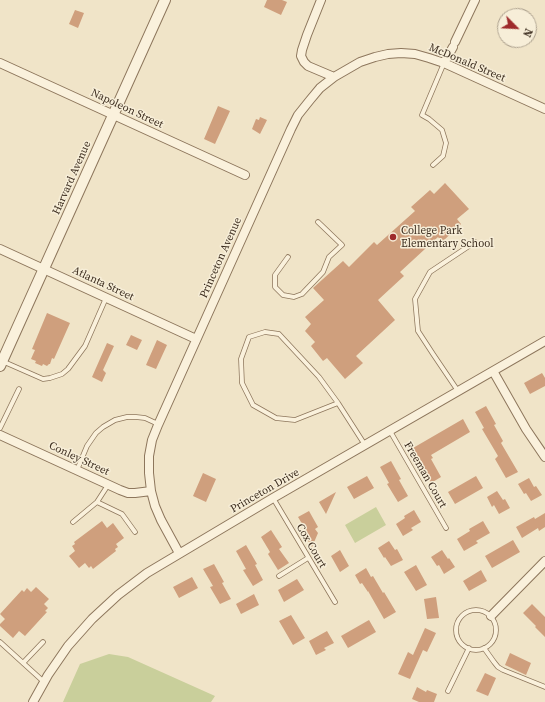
<!DOCTYPE html>
<style>
body{margin:0}
#map{position:relative;width:545px;height:702px;overflow:hidden;background:#f0e4c8;font-family:"Source Serif 4",serif}
canvas{display:block}
.north{position:absolute;left:497px;top:8px;width:40px;height:40px;box-sizing:border-box;background:#f7eed8;border:1px solid #ada18e;border-radius:50%;rotate:114deg;font-size:11px;font-weight:700;line-height:16px;text-align:center;color:#3d2e20}
.north::after{content:'';display:block;margin:auto;width:14px;height:18px;background:#9e2a2b;clip-path:polygon(50% 0,100% 100%,50% 72%,0 100%)}
</style>
<div id="map">
<canvas width="545" height="702"></canvas>
<div class="north">N</div>
</div>
<script>
const ctx = document.querySelector('canvas').getContext('2d');
ctx.lineJoin = 'round';
function fillPath(path, color) {
  ctx.fillStyle = color;
  ctx.fill(path, 'evenodd');
}
function poly(rows) {
  const path = new Path2D();
  for (const r of rows) {
    if (r.length === 3) {
      path.moveTo(r[0] + r[2], r[1]);
      path.arc(r[0], r[1], r[2], 0, 2 * Math.PI);
      continue;
    }
    path.moveTo(r[0], r[1]);
    for (let i = 2; i < r.length; i += 2) path.lineTo(r[i], r[i + 1]);
  }
  return path;
}
function stroke(path, color, width, dash) {
  ctx.strokeStyle = color;
  ctx.lineWidth = width;
  ctx.lineCap = dash ? 'butt' : 'round';
  ctx.setLineDash(dash || []);
  ctx.stroke(path);
}
function drawText(font, color, halo, rows, align = 'center') {
  ctx.font = font + ' "Source Serif 4",serif';
  ctx.lineWidth = 3;
  ctx.setLineDash([]);
  ctx.textBaseline = 'middle';
  ctx.strokeStyle = halo;
  ctx.fillStyle = color;
  for (const [text, x, y, turn = 0] of rows) {
    ctx.save();
    ctx.translate(x, y);
    ctx.rotate((+turn || 0) * Math.PI / 180);
    ctx.textAlign = isNaN(turn) ? turn : align;
    if (halo) ctx.strokeText(text, 0, 0);
    ctx.fillText(text, 0, 0);
    ctx.restore();
  }
}
fillPath(poly([
 [376,507,386,525,355,543,345,525],
 [109,654,128,657,215,696,211,702,63,702,80,664]
]), '#c9cf9b');
fillPath(poly([
 [267,0,282,0,287,2,281,15,264,7],
 [75,10,84,13,78,28,69,24],
 [218,106,230,111,215,144,204,139],
 [260,117,267,120,260,134,252,129,256,119,259,120],
 [445,183,469,209,457,219,461,224,442,242,438,237,400,272,404,276,378,300,395,320,356,356,363,363,345,379,327,358,323,361,311,346,315,342,305,331,311,324,305,317,324,300,313,288,343,261,349,267,374,242,377,245,415,211,411,207,430,190,434,194],
 [47,313,70,323,54,359,52,358,50,364,49,364,47,366,43,364,42,366,35,363,36,361,31,359,35,350,32,349],
 [131,335,142,340,137,350,126,345],
 [157,340,167,345,156,369,146,365],
 [107,343,114,346,103,370,106,373,102,382,92,377],
 [542,373,545,378,545,386,530,394,524,383],
 [486,406,496,424,494,425,503,441,501,443,518,472,506,478,495,459,498,456,482,429,484,428,475,412],
 [463,419,470,432,431,455,433,458,431,459,441,477,431,483,420,465,423,464,413,448],
 [391,461,401,479,399,480,408,496,398,502,387,484,389,483,380,467],
 [203,473,216,479,206,502,193,496],
 [367,476,374,488,354,499,347,487],
 [476,476,483,488,455,504,448,492],
 [529,478,534,487,536,486,542,495,531,501,526,493,524,494,518,484],
 [497,491,503,500,505,499,510,508,499,514,494,505,492,507,487,497],
 [336,492,326,514,319,502],
 [414,510,421,522,411,528,413,530,403,536,396,524,405,518,404,516],
 [309,511,318,527,315,529,318,533,312,547,305,536,307,532,298,517],
 [545,513,545,527,539,531,538,528,522,538,516,527,534,517,535,519],
 [102,521,107,528,113,523,124,538,116,544,118,547,115,549,116,551,93,569,91,566,89,568,85,563,79,568,69,556,75,551,72,546,75,544,74,542],
 [483,521,490,533,476,541,478,543,464,551,457,539,470,531,469,529],
 [271,530,282,547,279,549,289,563,278,570,268,554,270,552,261,537],
 [513,540,520,552,492,568,485,556],
 [389,541,395,550,397,549,403,560,391,566,385,557,384,558,378,548],
 [246,545,257,564,255,565,263,580,253,586,243,570,246,569,236,551],
 [340,550,349,566,340,572,331,556],
 [442,550,448,559,449,558,455,567,444,574,439,565,437,566,431,557],
 [214,564,224,582,222,583,231,599,220,604,210,587,213,586,203,569],
 [416,565,427,585,416,591,404,572],
 [366,568,371,577,373,576,383,593,384,592,396,612,384,619,368,591,368,592,362,583,360,584,355,575],
 [481,570,487,581,469,591,463,581],
 [192,577,198,588,179,598,173,587],
 [297,579,304,590,284,602,278,590],
 [36,587,49,599,44,604,48,608,45,611,47,612,25,636,19,631,13,638,0,626,0,624,5,619,0,614,22,590,24,592,27,588,31,592],
 [254,594,259,605,241,614,236,604],
 [436,597,439,618,427,619,424,599],
 [532,604,545,617,545,637,535,627,536,626,523,613],
 [291,615,305,638,293,645,279,621],
 [369,620,376,632,348,648,341,636],
 [425,628,436,633,427,652,423,650,410,679,398,674,408,652,413,655],
 [327,631,334,643,324,648,326,650,316,655,309,641],
 [510,653,531,663,526,675,505,665],
 [485,673,496,678,488,696,476,691],
 [417,687,426,692,427,690,437,694,434,702,419,702,412,699]
]), '#cf9f7d');
const service = poly([
 [433,165,443,156,446,143,442,130,429,119,422,115,444,63],
 [288,257,275,275,275,287,283,295,294,297,302,294,323,272,329,257,342,245,318,222],
 [2,361,43,379,50,378,62,374,68,369,85,346,106,298],
 [458,391,433,354,418,331,415,299,430,272,475,242],
 [338,403,295,420,276,418,253,405,242,383,241,359,249,337,265,332,279,334,319,377,338,403,365,445],
 [0,428,19,389],
 [390,431,446,528],
 [77,470,87,446,96,433,103,427,115,420,127,417,136,417,145,418,158,424],
 [108,485,97,502,122,514,135,532],
 [273,498,335,602],
 [73,522,97,502],
 [279,576,308,558],
 [476,630,20],
 [0,642,44,682],
 [484,648,494,662,498,667,503,670,545,687],
 [23,663,43,642],
 [448,691,469,648]
]);
const minor = poly([
 [321,0,307,35,302,50,301,56,304,62,308,66,334,77],
 [455,42,475,0],
 [0,63,245,175],
 [444,63,453,47],
 [0,249,196,339],
 [493,371,526,429,545,457],
 [0,435,120,490,128,493,135,493,151,491],
 [179,553,161,520,155,506,151,491,149,473,149,456,152,440,158,425,291,129,298,115,310,100,320,88,334,77,360,62,375,57,388,54,401,53,415,54,429,58,444,63,545,109],
 [491,616,545,561],
 [33,702,48,675,68,646,92,619,118,595,147,573,273,498,545,341]
]);
const tertiary = poly([
 [0,366,165,0]
]);
stroke(service, '#8d765c', 5.5);
stroke(minor, '#8d765c', 10);
stroke(tertiary, '#8d765c', 12);
stroke(service, '#faf1dc', 4);
stroke(minor, '#faf1dc', 8);
stroke(tertiary, '#faf1dc', 10);
for (const [x, y, r, color] of [
 [393,237,4,"#9e2a2b"]
]) {
  const dot = new Path2D();
  dot.arc(x, y, r, 0, 2 * Math.PI);
  ctx.fillStyle = color;
  ctx.fill(dot);
  stroke(dot, '#f7eed8', 1.5);
}
drawText('11px', '#3d2e20', '#f7eed8', [
 ["McDonald Street",467,63,23],
 ["Napoleon Street",127,109,25],
 ["Harvard Avenue",72,178,-66],
 ["Princeton Avenue",221,258,-66],
 ["Atlanta Street",103,284,25],
 ["Conley Street",79,459,25],
 ["Freeman Court",425,475,60],
 ["Princeton Drive",265,491,-30],
 ["Cox Court",311,546,60]
]);
drawText('11px', '#3d2e20', '#f7eed8', [
 ["College Park",401,231],
 ["Elementary School",401,244]
], 'left');
</script>
